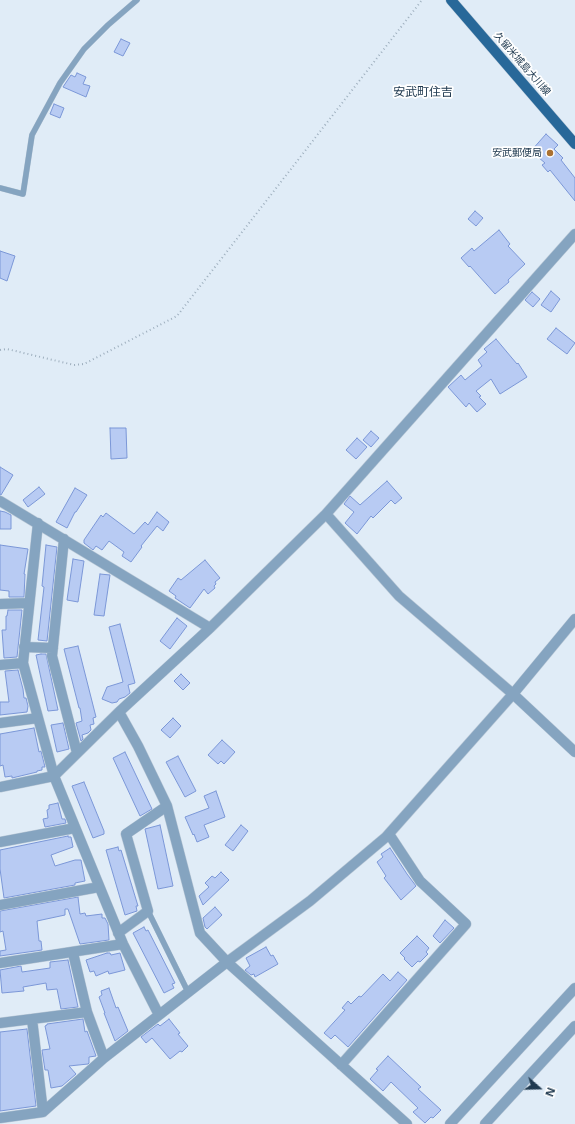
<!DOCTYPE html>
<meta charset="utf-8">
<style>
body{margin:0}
#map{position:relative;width:575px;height:1124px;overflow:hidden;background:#e0ecf7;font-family:"Noto Sans",sans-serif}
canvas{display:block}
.north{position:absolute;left:519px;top:1068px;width:40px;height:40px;-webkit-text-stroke:3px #fff;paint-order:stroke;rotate:110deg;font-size:11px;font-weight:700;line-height:16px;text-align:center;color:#203a50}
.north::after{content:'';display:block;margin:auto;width:14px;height:18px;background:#203a50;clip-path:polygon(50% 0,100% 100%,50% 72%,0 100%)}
</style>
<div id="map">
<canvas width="575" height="1124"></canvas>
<div class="north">N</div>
</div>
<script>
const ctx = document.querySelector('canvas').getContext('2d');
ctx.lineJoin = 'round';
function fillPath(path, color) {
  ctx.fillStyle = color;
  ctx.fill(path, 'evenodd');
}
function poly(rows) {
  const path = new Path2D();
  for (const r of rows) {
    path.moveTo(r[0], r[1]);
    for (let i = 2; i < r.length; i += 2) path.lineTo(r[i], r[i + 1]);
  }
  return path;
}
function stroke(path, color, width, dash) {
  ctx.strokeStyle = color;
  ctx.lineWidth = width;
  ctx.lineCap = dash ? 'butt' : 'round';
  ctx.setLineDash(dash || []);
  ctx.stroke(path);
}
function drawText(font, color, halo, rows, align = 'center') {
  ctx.font = font + ' "Noto Sans","Noto Sans JP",sans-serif';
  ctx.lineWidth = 3.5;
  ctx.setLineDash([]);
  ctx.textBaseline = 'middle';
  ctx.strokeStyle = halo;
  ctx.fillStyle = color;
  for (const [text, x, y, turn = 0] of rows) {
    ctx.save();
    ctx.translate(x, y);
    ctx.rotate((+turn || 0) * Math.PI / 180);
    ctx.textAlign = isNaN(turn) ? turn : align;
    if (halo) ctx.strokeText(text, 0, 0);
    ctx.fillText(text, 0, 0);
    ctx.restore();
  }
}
const building = poly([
 [121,39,130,43,123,56,114,52,121,39],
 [77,73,86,77,83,84,90,86,86,97,63,87,71,75,75,77,77,73],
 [54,104,64,108,60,118,50,114,54,104],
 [546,134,558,145,554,149,563,158,561,160,575,178,575,201,550,170,548,172,542,165,545,163,531,151,546,134],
 [475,211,483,218,476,226,468,219,475,211],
 [499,230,510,244,508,246,525,264,508,280,509,282,495,294,470,266,469,267,461,258,472,248,474,251,499,230],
 [0,251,15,256,7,281,0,278,0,251],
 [551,291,560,299,551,312,541,305,551,291],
 [532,292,540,299,533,307,525,300,532,292],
 [556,328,575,343,567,354,547,339,556,328],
 [496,339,517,364,518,363,527,377,500,394,491,379,476,391,481,396,479,397,486,404,477,412,469,403,466,407,448,387,461,375,465,380,482,366,478,360,487,352,484,349,496,339],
 [110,428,126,428,127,458,111,459,110,428],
 [371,431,379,438,371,447,363,440,371,431],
 [357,438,367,447,356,459,346,450,357,438],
 [0,467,13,475,1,495,0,495,0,467],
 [387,481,402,498,395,504,391,500,373,518,371,516,357,534,345,523,354,512,344,504,350,496,360,505,387,481],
 [39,487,45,494,28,507,23,500,39,487],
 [75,488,87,495,76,512,75,512,67,528,56,522,75,488],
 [0,511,5,512,11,515,11,529,0,529,0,511],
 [157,512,169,522,163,531,157,526,141,546,142,547,131,562,122,556,124,552,109,541,102,550,96,546,93,550,84,543,84,540,101,515,103,517,106,513,134,534,145,522,148,525,157,512],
 [0,545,28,549,24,574,25,574,24,597,9,597,9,591,0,590,0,545],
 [46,545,57,547,47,641,38,640,44,587,42,586,46,545],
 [73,559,84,561,78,602,67,600,73,559],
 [205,560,220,578,215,582,216,584,214,586,215,588,208,594,204,589,190,608,175,598,176,596,169,591,178,578,181,580,205,560],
 [100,574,110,575,104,616,94,615,100,574],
 [8,610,22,610,17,657,4,658,2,630,6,630,6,616,7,616,8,610],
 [177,618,187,626,170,649,160,641,177,618],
 [120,624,135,683,128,685,130,693,125,697,119,699,117,702,112,703,102,699,107,687,123,682,109,627,120,624],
 [78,646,96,717,93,718,94,724,90,725,91,730,88,733,82,735,83,739,81,741,76,723,82,721,80,708,79,708,64,649,78,646],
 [41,654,46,654,58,710,48,711,36,655,41,654],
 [18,670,23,689,24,698,26,698,28,706,27,712,0,715,0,702,9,702,5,671,18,670],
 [181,674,190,683,183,690,174,681,181,674],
 [173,718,181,726,170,738,161,730,173,718],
 [63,723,69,749,57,752,51,725,63,723],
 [34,728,39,752,41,751,45,767,42,767,42,770,37,771,37,772,12,778,12,776,5,777,3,765,0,766,0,734,34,728],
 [222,740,235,752,224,764,221,761,218,764,208,755,222,740],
 [125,752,152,809,140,816,113,758,125,752],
 [178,756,196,791,185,797,166,762,178,756],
 [84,782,104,831,104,834,93,838,72,786,84,782],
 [216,791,225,817,204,825,209,837,197,842,194,834,193,835,185,817,209,808,204,796,216,791],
 [58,803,62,819,65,819,66,823,45,827,43,819,48,818,47,810,49,809,49,805,58,803],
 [160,825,173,886,158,889,145,829,160,825],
 [241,825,248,831,233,851,225,845,241,825],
 [68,836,68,837,71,837,73,847,51,855,55,866,75,860,81,860,85,881,75,883,75,885,4,898,0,869,0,850,68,836],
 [118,847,119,851,121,850,138,906,136,906,137,911,125,915,106,850,118,847],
 [390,848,407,874,416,886,401,900,384,878,386,876,377,862,383,857,381,854,390,848],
 [221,872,229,880,203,905,199,896,209,887,205,883,212,876,215,878,221,872],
 [78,897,80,914,85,913,86,916,102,914,102,918,105,918,108,924,109,940,80,944,68,909,65,909,65,915,37,921,39,941,41,941,42,950,0,956,0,951,6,950,3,931,0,932,0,911,78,897],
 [215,907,222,915,207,929,205,927,203,918,215,907],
 [445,920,454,928,440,943,433,936,445,920],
 [144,927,146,931,148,930,175,983,172,984,174,988,164,993,133,933,144,927],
 [417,936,429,948,426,952,428,954,420,962,418,961,412,967,404,959,405,958,400,953,417,936],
 [266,947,271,956,273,955,278,964,255,977,254,974,251,975,245,970,250,966,246,958,266,947],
 [107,953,110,953,111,955,120,953,125,970,109,974,108,971,96,976,94,971,90,972,86,960,107,953],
 [68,960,78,1007,61,1009,57,989,47,990,46,983,23,987,24,991,2,993,0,970,21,966,22,972,50,968,50,962,68,960],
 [398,972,407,980,348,1047,335,1035,331,1039,324,1033,345,1010,342,1008,348,1001,351,1004,359,996,361,997,383,974,390,981,398,972],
 [109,988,116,1008,118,1007,128,1031,115,1041,104,1013,105,1013,99,997,102,995,101,991,109,988],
 [83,1019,85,1032,87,1031,96,1056,89,1057,89,1063,88,1064,69,1066,76,1074,62,1086,51,1088,48,1070,45,1070,42,1050,50,1049,45,1026,47,1025,47,1024,83,1019],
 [169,1019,180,1033,178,1034,188,1046,182,1052,180,1051,170,1059,152,1038,146,1043,141,1037,158,1024,160,1026,169,1019],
 [27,1029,36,1106,0,1111,0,1032,27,1029],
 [388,1056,421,1087,418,1089,441,1110,433,1118,431,1117,425,1123,413,1112,418,1108,391,1082,383,1091,370,1079,378,1070,376,1069,388,1056]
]);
fillPath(building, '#b8cbf3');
stroke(building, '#7b97d7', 1);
const service = poly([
 [0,188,23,194,32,135,60,83,84,49,108,25,137,0],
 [148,911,188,992]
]);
const minor = poly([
 [0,501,210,628],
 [326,514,399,596,513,694,575,752],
 [38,523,23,663,54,776,123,944,159,1015],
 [64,539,52,656,77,753],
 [0,604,29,603],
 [24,647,53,648],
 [0,665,23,663],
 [119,712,138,746,167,806,200,933,227,962,407,1124],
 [0,723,38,718],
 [0,787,54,776,119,712,210,628,326,514,575,234],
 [0,842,75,828],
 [0,905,99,887],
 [118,933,148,911,126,834,167,806],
 [73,953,87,1012,104,1058],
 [0,963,123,944],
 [32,1019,43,1112],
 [0,1023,87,1012],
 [341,1065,466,924,420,881,389,834],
 [0,1118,43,1112,104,1058,227,962,310,901,386,837,513,694,575,619],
 [450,1124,575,988],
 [485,1124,575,1026]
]);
const primary = poly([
 [451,0,575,144]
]);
stroke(service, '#bac8d6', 6);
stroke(minor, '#bac8d6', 11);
stroke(primary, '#bac8d6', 11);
stroke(poly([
 [0,350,7,349,74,365,84,364,177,316,422,0]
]), '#9eafbe', 2, [1, 3]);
stroke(service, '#85a4c0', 5.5);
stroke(minor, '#85a4c0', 10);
stroke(primary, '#286899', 10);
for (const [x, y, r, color] of [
 [550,153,4,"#ab7131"]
]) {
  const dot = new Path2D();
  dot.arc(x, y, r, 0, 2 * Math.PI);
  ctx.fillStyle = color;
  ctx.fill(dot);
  stroke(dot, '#fff', 1.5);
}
drawText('10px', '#203a50', '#fff', [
 ["久留米城島大川線",522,64,49]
]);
drawText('10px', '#203a50', '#fff', [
 ["安武郵便局",542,153]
], 'right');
drawText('12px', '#203a50', '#fff', [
 ["安武町住吉",423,93]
]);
</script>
